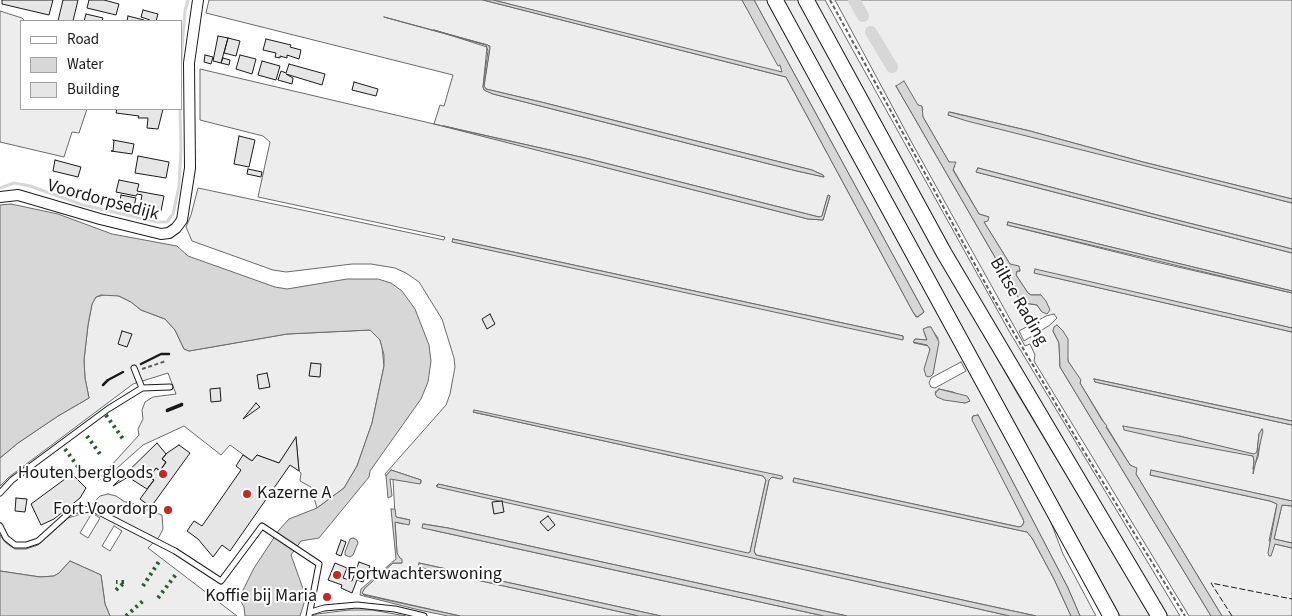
<!DOCTYPE html>
<style>
body{margin:0}
#map{position:relative;width:1292px;height:616px;overflow:hidden;background:#fff;font-family:"Source Sans 3",sans-serif}
canvas{display:block}
.legend{position:absolute;left:20px;top:20px;width:162px;height:90px;box-sizing:border-box;background:#fff;border:1px solid #a3a3a3;margin:0;padding:6px 9px;list-style:none;font-size:15px;color:#1a1a1a}
.legend li{display:flex;align-items:center;gap:10px;height:25px}
.legend b{width:25px;border:1px solid #a3a3a3}
</style>
<div id="map">
<canvas width="1292" height="616"></canvas>
<ul class="legend">
<li><b style="height:6px;background:#fff"></b>Road</li>
<li><b style="height:14px;background:#d7d7d7"></b>Water</li>
<li><b style="height:14px;background:#e6e6e6"></b>Building</li>
</ul>
</div>
<script>
const ctx = document.querySelector('canvas').getContext('2d');
ctx.lineJoin = 'round';
function fillPath(path, color) {
  ctx.fillStyle = color;
  ctx.fill(path, 'evenodd');
}
function poly(rows) {
  const path = new Path2D();
  for (const r of rows) {
    path.moveTo(r[0], r[1]);
    for (let i = 2; i < r.length; i += 2) path.lineTo(r[i], r[i + 1]);
  }
  return path;
}
function stroke(path, color, width, dash) {
  ctx.strokeStyle = color;
  ctx.lineWidth = width;
  ctx.lineCap = dash ? 'butt' : 'round';
  ctx.setLineDash(dash || []);
  ctx.stroke(path);
}
function drawText(font, color, halo, rows, align = 'center') {
  ctx.font = font + ' "Source Sans 3",sans-serif';
  ctx.lineWidth = 4;
  ctx.setLineDash([]);
  ctx.textBaseline = 'middle';
  ctx.strokeStyle = halo;
  ctx.fillStyle = color;
  for (const [text, x, y, turn = 0] of rows) {
    ctx.save();
    ctx.translate(x, y);
    ctx.rotate((+turn || 0) * Math.PI / 180);
    ctx.textAlign = isNaN(turn) ? turn : align;
    if (halo) ctx.strokeText(text, 0, 0);
    ctx.fillText(text, 0, 0);
    ctx.restore();
  }
}
const built = poly([
 [209,0,483,0,786,77,913,312,916,317,918,317,924,312,754,0,767,0,1047,512,1063,554,1096,616,1080,616,1068,588,978,415,973,416,972,418,1023,519,1024,522,1022,526,1019,527,794,478,793,481,1027,532,1032,538,1054,579,1071,616,1036,616,756,555,754,551,769,480,772,477,781,479,783,477,473,412,763,476,766,480,750,552,748,554,438,484,436,486,1010,616,847,616,448,528,424,524,432,530,824,616,661,616,419,563,419,567,639,616,460,616,363,594,362,592,365,588,393,563,402,563,397,553,395,522,403,524,410,520,396,517,395,515,393,479,421,483,421,480,391,470,386,476,385,474,446,405,450,394,455,367,454,358,442,319,419,282,406,273,395,268,371,264,352,264,303,270,286,272,273,270,192,241,186,227,191,215,198,188,444,240,445,237,258,197,270,142,263,136,200,120,200,69,434,124,440,105,444,106,453,75,206,13,209,0],
 [434,30,490,46,484,86,486,89,541,102,812,170,823,175,824,177,797,171,493,94,484,90,483,87,487,47,434,30],
 [444,126,585,158,819,217,822,216,828,195,830,196,823,220,808,219,444,126],
 [453,239,903,336,903,339,453,242,453,239],
 [930,327,938,338,933,374,929,346,914,343,915,339,927,340,924,332,930,327],
 [961,362,966,371,935,388,931,387,929,383,931,378,961,362],
 [939,389,953,392,970,401,965,403,937,397,935,392,939,389],
 [493,0,742,0,783,71,778,72,752,66,493,0],
 [783,0,798,0,953,281,1017,393,1151,616,1120,616,783,0],
 [814,0,825,0,1009,331,1180,616,1168,616,1100,504,1000,335,951,250,814,0],
 [835,0,1292,0,1292,199,1143,162,1030,131,950,112,948,115,1292,203,1292,249,1161,216,978,168,976,172,1292,253,1292,291,1008,222,1007,225,1156,262,1292,293,1292,328,1035,270,1035,273,1292,332,1292,421,1094,379,1095,382,1292,425,1292,501,1152,471,1150,475,1270,501,1277,504,1269,541,1275,544,1292,548,1292,616,1222,616,1136,474,1133,467,1130,465,1080,383,1080,380,1068,361,1063,331,1058,326,1056,326,1053,331,1059,343,1060,367,1211,616,1189,616,1034,361,1035,355,1030,344,1025,346,912,143,835,0],
 [896,86,918,105,922,107,923,110,921,112,923,117,949,162,955,166,953,169,979,214,989,217,984,222,1010,264,1019,267,1020,271,1017,271,1016,275,1028,293,1031,295,1041,295,1042,312,1037,305,1024,303,1018,297,896,86],
 [1054,314,1057,318,1050,325,1024,341,1019,331,1046,316,1054,314],
 [1262,429,1258,457,1253,469,1254,461,1253,456,1179,436,1254,455,1257,452,1259,434,1262,429],
 [0,11,22,18,25,21,21,21,21,109,87,109,79,133,72,132,64,157,0,142,0,11],
 [108,294,119,296,131,302,141,310,165,319,175,330,184,349,189,351,287,334,370,330,380,340,382,347,384,366,372,423,357,466,344,488,317,508,311,487,300,481,301,473,299,471,296,438,279,463,257,455,252,461,230,445,221,455,184,426,143,445,106,478,98,480,139,435,138,429,143,419,142,410,145,402,153,397,176,394,168,373,133,384,9,477,0,486,0,458,18,443,58,416,89,398,85,378,84,360,88,325,92,304,96,297,108,294],
 [108,494,116,496,125,502,130,502,141,508,162,515,163,529,159,537,148,548,237,616,110,616,105,604,101,575,70,561,59,573,54,576,40,577,0,571,0,535,6,543,15,549,26,549,38,545,68,518,84,513,100,496,108,494],
 [92,513,100,518,88,538,80,533,92,513],
 [114,526,122,531,110,551,102,546,114,526],
 [1282,505,1292,506,1292,543,1274,539,1282,505],
 [349,610,372,610,406,616,312,616,317,614,349,610]
]);
fillPath(built, '#ededed');
stroke(built, '#6a6a6a', 1);
const water = poly([
 [483,0,493,0,782,72,780,65,778,66,742,0,754,0,924,312,917,317,913,312,786,77,483,0],
 [384,17,488,45,490,48,484,86,486,89,541,102,812,170,823,175,824,177,797,171,493,94,484,90,483,87,488,51,486,45,384,17],
 [904,81,918,105,922,106,923,117,949,162,956,162,953,170,979,214,989,217,988,221,984,222,1010,264,1019,266,1020,271,1017,271,1016,275,1028,293,1031,295,1041,295,1046,301,1050,310,1047,314,1042,312,1037,305,1025,303,1018,297,896,86,904,81],
 [949,112,1030,131,1143,162,1292,199,1292,203,967,121,948,115,949,112],
 [434,124,585,158,819,217,822,216,828,195,830,196,823,220,808,219,434,124],
 [978,168,1161,216,1292,249,1292,253,976,172,978,168],
 [11,204,58,214,112,234,177,246,188,256,275,287,287,289,347,279,378,279,391,283,402,291,415,309,429,345,431,361,428,382,421,399,370,471,369,477,319,538,301,541,291,555,306,597,300,616,245,616,244,607,239,598,254,568,279,530,289,519,317,508,344,488,357,466,372,423,384,366,384,355,380,340,370,330,287,334,189,351,184,349,175,330,165,319,141,310,131,302,119,296,101,295,96,297,92,304,88,325,84,360,85,378,89,398,58,416,18,443,0,458,0,205,11,204],
 [1008,222,1292,291,1292,293,1007,225,1008,222],
 [453,239,903,336,903,340,452,242,453,239],
 [1035,269,1292,328,1292,332,1034,273,1035,269],
 [1057,325,1063,331,1068,339,1068,361,1081,380,1080,383,1102,420,1107,426,1106,427,1130,465,1137,468,1136,474,1222,616,1211,616,1060,367,1059,343,1053,331,1054,327,1057,325],
 [928,327,931,327,939,342,933,374,931,376,928,377,926,376,924,369,930,349,927,345,913,342,915,339,927,340,923,329,928,327],
 [1094,379,1292,421,1292,425,1095,382,1094,379],
 [939,389,967,396,970,401,965,403,944,400,937,397,935,394,939,389],
 [474,410,782,476,783,478,781,479,772,477,769,480,754,551,756,555,1036,616,1010,616,437,487,438,484,748,553,750,552,766,480,763,476,473,412,474,410],
 [978,415,1068,588,1080,616,1071,616,1054,579,1032,538,1027,532,793,482,794,478,1019,527,1022,526,1024,522,1023,519,972,420,973,416,978,415],
 [1123,426,1179,436,1254,454,1257,452,1259,434,1262,429,1263,431,1253,474,1254,461,1253,456,1177,442,1124,430,1123,426],
 [391,470,421,480,420,484,390,479,392,496,388,498,386,476,391,470],
 [1151,470,1292,501,1292,506,1282,505,1274,539,1292,543,1292,548,1275,544,1271,556,1269,556,1268,553,1277,504,1270,501,1150,475,1151,470],
 [391,509,395,509,396,517,410,520,409,525,395,522,397,553,400,558,402,559,402,563,393,563,365,588,362,593,364,595,460,616,448,616,419,610,360,595,361,589,396,559,391,509],
 [423,524,448,528,847,616,824,616,432,530,422,528,423,524],
 [353,538,357,540,358,543,353,555,350,557,345,555,345,552,350,539,353,538],
 [70,561,101,575,105,604,110,616,0,616,0,571,40,577,54,576,59,573,70,561],
 [419,563,661,616,639,616,418,567,419,563]
]);
fillPath(water, '#d7d7d7');
stroke(water, '#6a6a6a', 1);
stroke(poly([
 [181,61,185,11,188,0],
 [0,188,14,183,30,186,83,205,157,222,167,222,173,214,179,186,181,149,180,109]
]), '#d7d7d7', 3);
stroke(poly([
 [854,0,863,16],
 [871,32,892,67]
]), '#d7d7d7', 12);
const building = poly([
 [2,0,53,0,49,15,2,4,2,0],
 [63,0,78,0,73,21,58,21,63,0],
 [89,0,104,0,119,4,116,15,87,8,89,0],
 [143,10,158,14,156,21,149,21,150,20,141,17,143,10],
 [86,14,103,18,102,21,84,21,86,14],
 [128,16,144,20,144,21,127,21,128,16],
 [218,36,228,38,221,63,213,61,218,36],
 [228,38,240,41,236,56,224,53,228,38],
 [266,39,291,45,290,47,301,50,299,59,287,55,287,58,280,56,280,58,275,57,276,53,263,50,266,39],
 [205,55,213,57,211,64,204,62,205,55],
 [240,55,256,59,252,74,236,69,240,55],
 [223,58,230,60,229,65,221,63,223,58],
 [262,61,280,66,276,80,258,75,262,61],
 [289,64,325,74,322,85,286,74,293,78,292,84,278,80,281,71,286,73,289,64],
 [354,82,378,89,376,96,352,90,354,82],
 [117,109,163,109,158,129,147,128,148,118,138,118,139,116,116,113,117,109],
 [239,136,255,140,249,167,234,164,239,136],
 [113,140,134,144,132,154,111,151,113,151,114,141,113,140],
 [138,156,169,162,166,178,135,173,138,156],
 [55,160,81,167,78,177,53,171,55,160],
 [248,169,262,172,261,177,247,174,248,169],
 [119,180,139,184,137,191,164,196,161,211,140,206,142,195,137,194,136,196,116,192,119,180],
 [121,195,136,198,134,206,120,202,121,195],
 [490,314,495,324,487,329,482,319,490,314],
 [122,331,132,334,127,347,118,344,122,331],
 [311,363,321,364,320,377,309,376,311,363],
 [267,373,270,387,259,389,257,375,267,373],
 [220,388,221,401,211,402,210,389,220,388],
 [256,403,260,407,243,419,247,414,256,403],
 [296,437,299,471,290,465,230,551,222,545,213,557,198,539,187,531,194,521,202,526,241,470,236,466,243,455,252,461,257,455,279,463,296,437],
 [157,443,166,454,162,459,166,462,160,471,156,468,149,477,154,480,147,489,128,477,113,486,157,443],
 [179,445,190,453,151,507,140,499,154,480,149,477,156,468,160,471,166,462,162,459,167,453,179,445],
 [73,475,86,488,80,498,54,519,41,525,31,504,65,479,73,475],
 [16,498,27,499,25,512,15,511,16,498],
 [502,501,504,512,494,514,492,502,502,501],
 [548,516,555,525,548,531,540,522,548,516],
 [341,540,346,542,341,556,336,554,341,540],
 [359,562,370,566,363,582,357,580,352,593,341,588,342,585,328,580,335,563,347,568,343,578,352,581,359,562]
]);
fillPath(building, '#e6e6e6');
stroke(building, '#1a1a1a', 1);
const lane = poly([
 [134,368,142,388],
 [0,493,12,480,108,409,142,388,170,387],
 [0,526,6,538,15,545,26,545,38,541,69,513,77,510,93,509,175,551,221,581,262,526,319,564,309,616],
 [311,612,324,608,357,605,395,609,424,616]
]);
const street = poly([
 [0,197,18,195,100,219,161,234,169,233,176,228,182,220,190,168,189,63,198,0]
]);
const secondary = poly([
 [775,0,1111,616],
 [806,0,944,253,1159,616]
]);
stroke(lane, '#1a1a1a', 7);
stroke(street, '#1a1a1a', 12);
stroke(secondary, '#1a1a1a', 17);
stroke(poly([
 [830,0,995,301,1082,448,1185,616],
 [142,369,166,361]
]), '#5f5f5f', 2, [4, 2.5]);
stroke(lane, '#fff', 5);
stroke(street, '#fff', 10);
stroke(secondary, '#fff', 15);
stroke(poly([
 [106,415,123,439],
 [87,436,100,454],
 [65,449,79,468],
 [143,586,160,560],
 [116,590,125,582,116,582],
 [158,598,177,573],
 [126,616,144,600]
]), '#2b5a34', 4, [2.5, 4]);
stroke(poly([
 [1232,616,1211,583,1292,599]
]), '#1a1a1a', 1, [6, 2.5]);
stroke(poly([
 [141,364,161,354,169,354],
 [103,385,108,380,123,372],
 [182,404,182,405,167,411,167,410,182,404]
]), '#1a1a1a', 2.5);
for (const [x, y, r, color] of [
 [163,474,5,"#c62828"],
 [247,494,5,"#c62828"],
 [168,510,5,"#c62828"],
 [337,575,5,"#c62828"],
 [327,597,5,"#c62828"]
]) {
  const dot = new Path2D();
  dot.arc(x, y, r, 0, 2 * Math.PI);
  ctx.fillStyle = color;
  ctx.fill(dot);
  stroke(dot, '#fff', 2);
}
drawText('18px', '#1a1a1a', '#fff', [
 ["Voordorpsedijk",103,201,15],
 ["Biltse Rading",1018,302,60]
]);
drawText('18px', '#1a1a1a', '#fff', [
 ["Houten bergloods",153,474],
 ["Kazerne A",257,494,"left"],
 ["Fort Voordorp",158,510],
 ["Fortwachterswoning",347,575,"left"],
 ["Koffie bij Maria",317,597]
], 'right');
</script>
